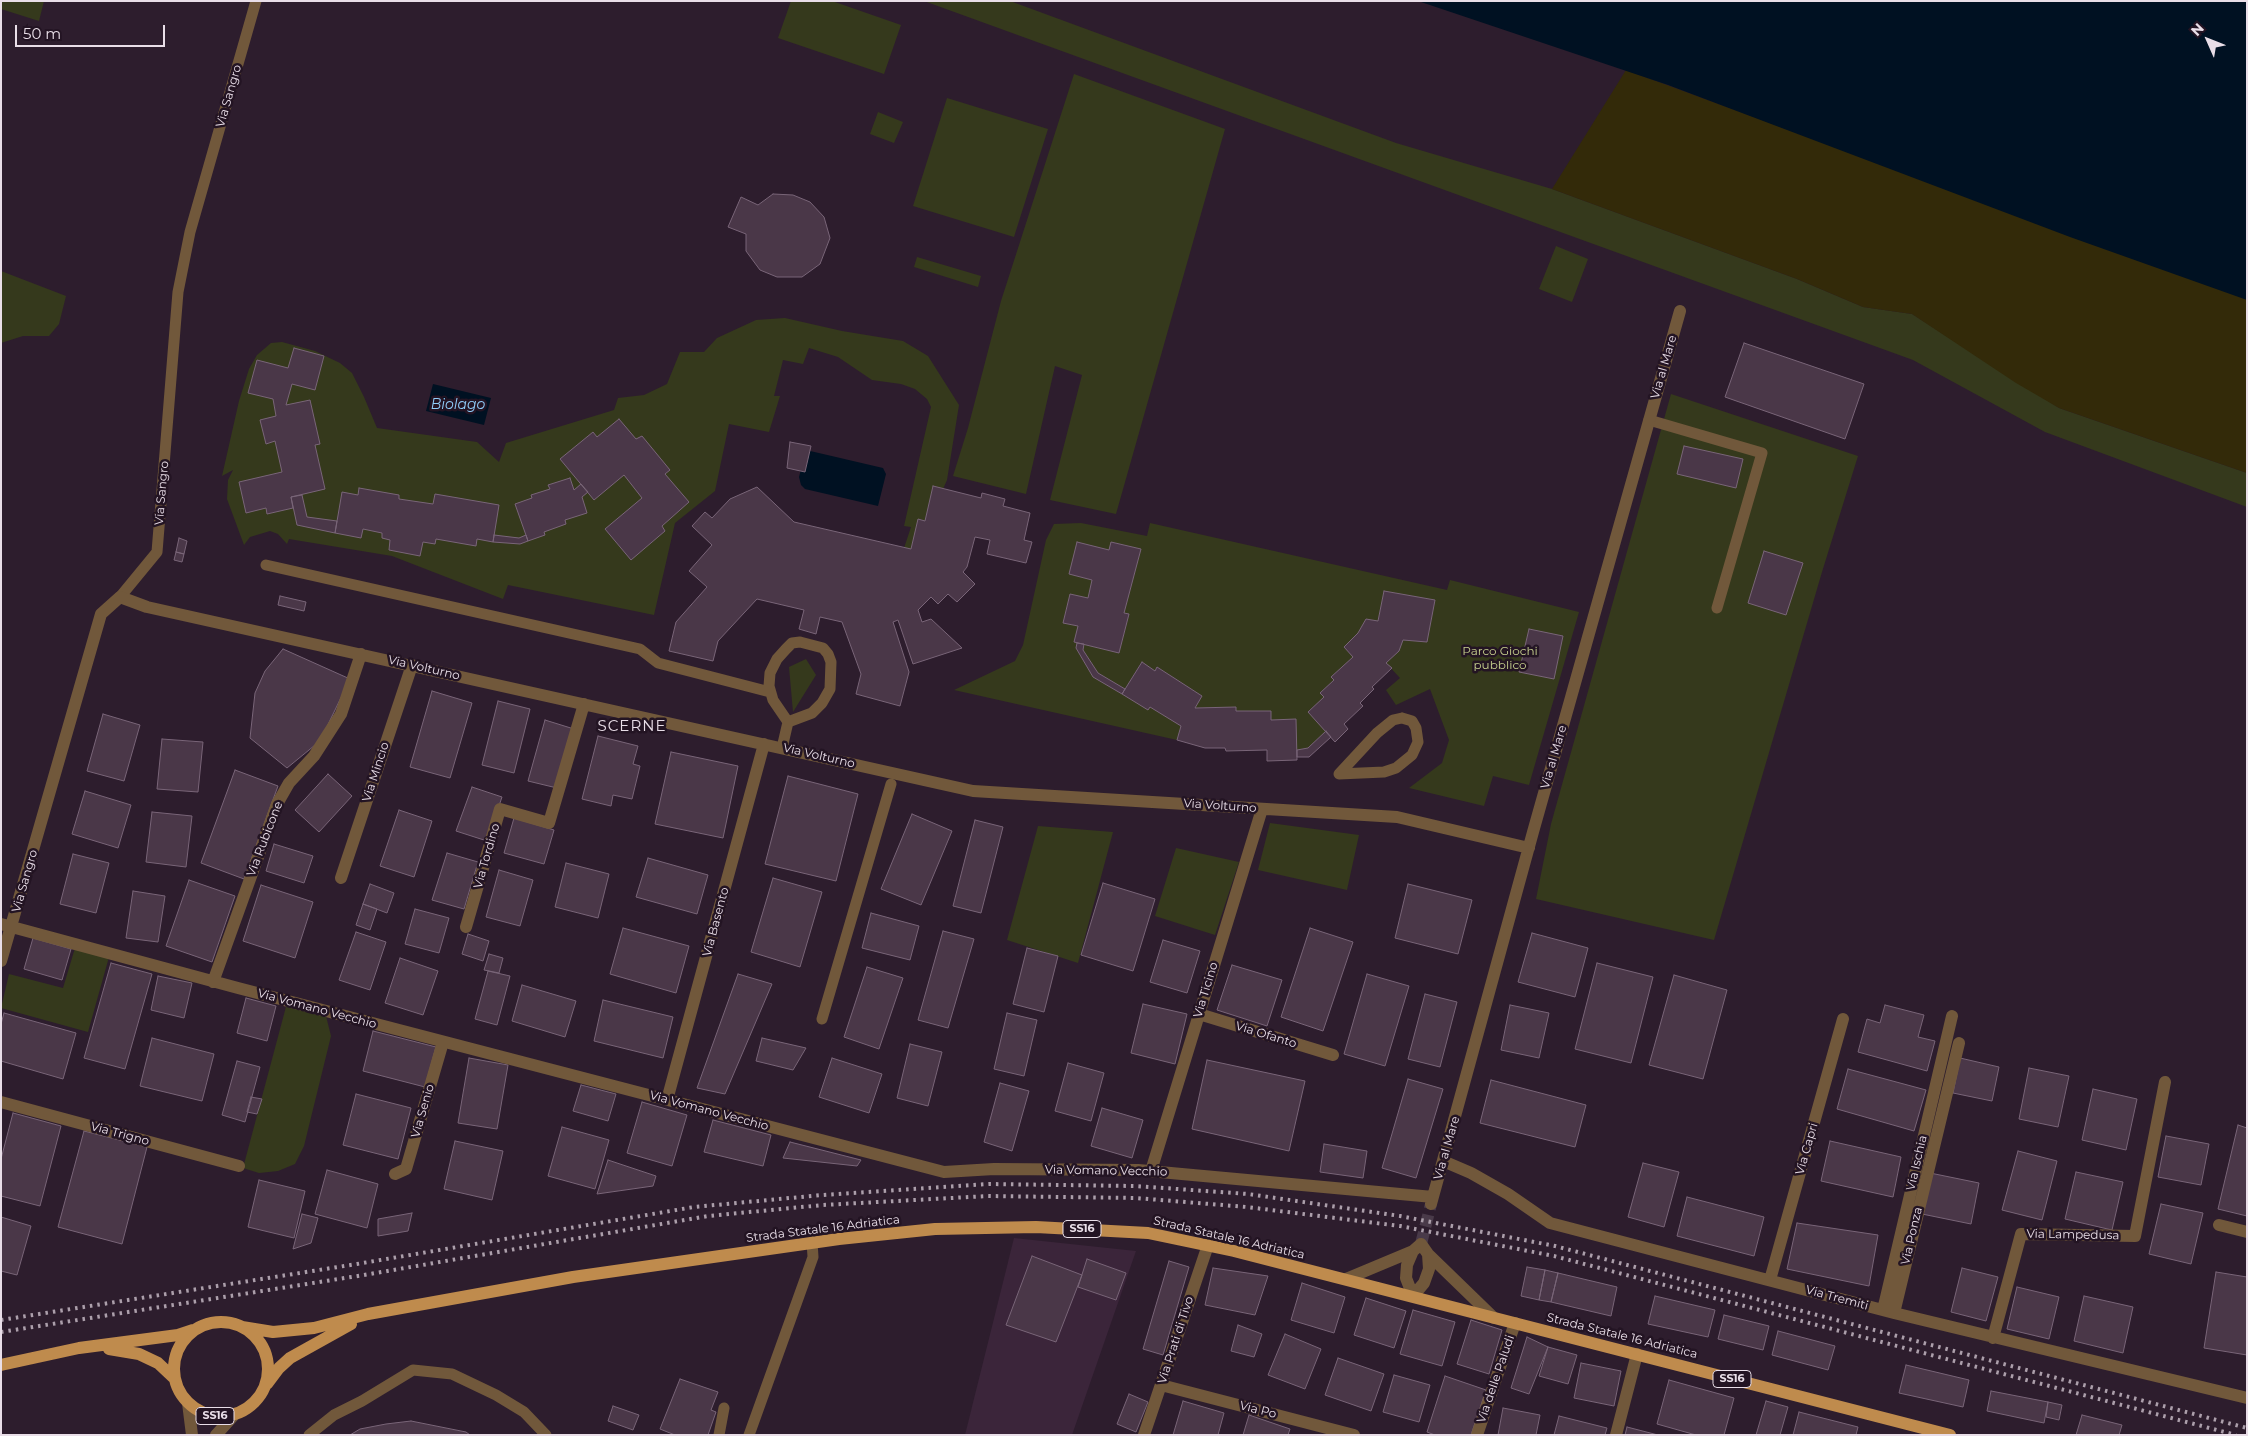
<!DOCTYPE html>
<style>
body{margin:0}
#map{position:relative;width:2248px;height:1436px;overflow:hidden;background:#2d1d2d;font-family:Montserrat,sans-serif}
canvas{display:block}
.frame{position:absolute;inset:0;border:2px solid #e9dee8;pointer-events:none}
.north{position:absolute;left:2183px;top:15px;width:50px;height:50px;-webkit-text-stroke:4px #231423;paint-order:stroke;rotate:314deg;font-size:14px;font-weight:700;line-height:20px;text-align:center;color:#e9dee8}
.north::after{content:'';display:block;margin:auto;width:18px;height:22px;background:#e9dee8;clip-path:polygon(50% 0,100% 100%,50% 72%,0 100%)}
.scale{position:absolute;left:15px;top:25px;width:150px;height:22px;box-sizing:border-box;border:2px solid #e9dee8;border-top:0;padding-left:6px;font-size:15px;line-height:18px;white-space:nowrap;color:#e9dee8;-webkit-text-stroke:4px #231423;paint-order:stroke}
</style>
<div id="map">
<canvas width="2248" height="1436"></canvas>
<div class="frame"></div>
<div class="north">N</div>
<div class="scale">50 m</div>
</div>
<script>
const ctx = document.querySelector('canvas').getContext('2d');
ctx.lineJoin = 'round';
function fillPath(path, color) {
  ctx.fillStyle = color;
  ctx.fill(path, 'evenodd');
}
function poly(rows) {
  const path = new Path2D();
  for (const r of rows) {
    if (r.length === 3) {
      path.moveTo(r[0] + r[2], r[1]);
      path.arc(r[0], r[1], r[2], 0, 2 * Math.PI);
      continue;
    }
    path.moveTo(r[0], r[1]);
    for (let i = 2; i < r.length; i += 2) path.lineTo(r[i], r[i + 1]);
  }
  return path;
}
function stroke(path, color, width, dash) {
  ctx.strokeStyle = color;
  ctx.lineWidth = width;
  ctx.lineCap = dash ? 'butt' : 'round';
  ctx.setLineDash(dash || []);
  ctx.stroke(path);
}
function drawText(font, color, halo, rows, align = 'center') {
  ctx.font = font + ' Montserrat,sans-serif';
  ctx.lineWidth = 5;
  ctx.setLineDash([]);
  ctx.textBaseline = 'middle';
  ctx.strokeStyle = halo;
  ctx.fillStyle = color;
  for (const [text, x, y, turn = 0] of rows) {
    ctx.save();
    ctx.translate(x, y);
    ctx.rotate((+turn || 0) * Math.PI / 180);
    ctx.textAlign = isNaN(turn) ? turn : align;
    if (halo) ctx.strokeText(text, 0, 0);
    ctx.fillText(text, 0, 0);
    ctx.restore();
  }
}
fillPath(poly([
 [1014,1238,1136,1251,1072,1435,965,1435]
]), '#3b253a');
fillPath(poly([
 [1,1,44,1,39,21,1,9],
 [791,1,832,1,901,25,884,74,778,38],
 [924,1,1010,1,1396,143,1552,189,1797,279,1863,307,1912,314,2059,408,2247,473,2247,507,2045,432,1913,360],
 [1074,74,1225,129,1116,514,1050,500,1082,375,1055,366,1026,494,953,476,968,428,1001,301],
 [947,98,1048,129,1014,237,913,206],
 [878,112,903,122,894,143,870,134],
 [1556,246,1588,259,1572,302,1539,289],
 [917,257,981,276,978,287,914,267],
 [1,271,66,296,59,324,49,336,23,336,1,343],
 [785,318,842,331,903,341,928,356,959,405,947,480,943,489,933,487,925,521,919,519,911,549,904,548,911,527,904,526,931,407,927,399,915,389,901,384,872,380,838,357,809,348,803,364,783,360,774,396,780,396,769,432,729,424,715,491,675,523,654,615,508,585,503,599,392,556,289,539,287,544,278,534,270,531,250,537,244,545,227,499,228,480,233,470,222,476,239,401,249,369,257,355,271,343,282,342,315,351,340,363,352,373,364,397,377,428,477,442,499,462,506,443,614,410,618,398,644,395,667,384,680,352,704,352,717,338,756,320],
 [1671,394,1858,456,1822,572,1714,940,1536,899,1551,824],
 [1081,523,1147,536,1150,523,1447,590,1450,580,1579,612,1529,785,1493,776,1484,806,1409,788,1442,763,1449,740,1430,689,1396,705,1386,690,1400,678,1386,663,1399,651,1403,640,1427,642,1435,600,1384,591,1378,621,1366,619,1358,633,1344,647,1353,657,1332,676,1334,680,1320,693,1324,697,1308,712,1326,731,1308,748,1297,750,1271,720,1270,711,1236,711,1236,707,1195,708,1202,696,1157,667,1155,671,1141,663,1125,689,1098,673,1083,650,1084,644,1119,653,1129,615,1124,613,1141,549,1112,542,1109,550,1077,542,1069,574,1092,580,1088,598,1070,594,1063,622,1078,626,1074,642,1077,643,1076,648,1093,677,1148,709,1150,707,1181,726,1177,740,954,690,1015,661,1023,645,1046,540,1054,524],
 [806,659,816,675,793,712,789,667],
 [1270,823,1359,835,1347,890,1258,870],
 [1038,826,1113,832,1078,963,1007,940],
 [1176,848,1239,862,1215,935,1155,916],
 [75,948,109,957,88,1032,1,1008,9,974,63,988],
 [287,1003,325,1012,331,1036,304,1146,295,1164,278,1171,259,1173,243,1168]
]), '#35391c');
fillPath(poly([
 [1626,70,2247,298,2247,473,2059,408,2016,383,1912,314,1863,307,1797,279,1552,189]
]), '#332a09');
fillPath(poly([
 [1418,1,2247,1,2247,300,2070,237,1668,85],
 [433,384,491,398,484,425,426,411],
 [806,450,883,468,886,474,878,506,805,489,801,485,799,477]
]), '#012');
const building = poly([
 [773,194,793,195,810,202,824,217,830,238,820,264,802,277,777,277,760,270,746,251,746,234,728,227,741,197,758,205,773,194],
 [1744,343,1864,384,1845,439,1725,397,1744,343],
 [294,348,324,356,315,390,292,384,286,405,310,400,320,444,315,445,325,489,291,497,293,508,267,514,266,508,246,513,239,482,282,472,275,441,266,444,260,420,276,416,273,399,248,393,257,360,288,368,294,348],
 [619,419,636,439,642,436,670,470,665,474,689,502,662,526,665,531,631,560,605,529,642,498,624,475,594,500,560,459,593,432,597,437,619,419],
 [790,442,811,446,805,472,787,468,790,442],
 [1684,446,1743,459,1736,488,1677,474,1684,446],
 [570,478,574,490,581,484,588,492,582,497,587,513,565,520,566,524,544,532,545,535,528,541,515,504,532,498,531,495,550,489,548,485,570,478],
 [933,486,981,498,982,493,1005,499,1003,506,1030,513,1024,540,1032,542,1026,563,987,554,990,540,975,537,967,567,963,572,975,584,957,602,948,594,938,604,931,597,918,610,922,622,931,619,962,648,913,664,898,620,893,622,909,672,900,706,856,694,861,674,842,622,820,617,816,634,799,629,804,610,757,599,718,641,713,661,669,651,676,622,707,587,689,571,712,545,692,526,705,512,712,518,730,499,757,487,794,522,911,549,918,519,925,521,933,486],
 [359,488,399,495,399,499,433,504,435,494,499,505,493,542,477,539,476,546,436,539,435,544,423,542,420,556,389,550,390,540,382,538,382,533,363,529,361,538,335,533,342,492,358,495,359,488],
 [302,495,307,517,337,521,335,533,297,525,291,497,302,495],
 [494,535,519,538,526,535,528,541,520,544,493,542,494,535],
 [179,538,187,541,184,554,176,552,179,538],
 [1077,542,1109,550,1111,542,1141,549,1124,613,1129,614,1119,653,1074,642,1078,626,1063,623,1070,594,1088,598,1092,580,1069,574,1077,542],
 [1764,551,1803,563,1786,615,1748,603,1764,551],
 [176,552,184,554,182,562,174,560,176,552],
 [1384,591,1435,600,1427,642,1403,640,1399,651,1386,663,1392,668,1372,687,1374,689,1360,703,1363,706,1344,724,1348,729,1335,742,1308,712,1324,697,1320,693,1334,680,1331,677,1353,657,1344,647,1358,633,1366,619,1378,621,1384,591],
 [280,596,306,602,304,611,278,605,280,596],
 [1529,629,1563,636,1554,679,1519,672,1529,629],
 [1077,643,1084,644,1083,650,1098,673,1125,689,1122,694,1093,677,1076,648,1077,643],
 [283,649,350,679,320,741,287,768,250,738,255,693,265,671,283,649],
 [1142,662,1155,671,1157,667,1202,696,1195,708,1236,707,1236,711,1271,711,1271,720,1296,719,1297,760,1267,761,1267,750,1226,751,1225,748,1205,748,1177,740,1181,726,1150,707,1148,710,1122,694,1142,662],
 [432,691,472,703,450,778,410,767,432,691],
 [498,701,530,709,514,773,482,765,498,701],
 [103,714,140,725,124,781,87,771,103,714],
 [545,720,574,729,557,788,528,781,545,720],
 [1326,731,1331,737,1309,757,1297,757,1297,750,1308,748,1326,731],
 [598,736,638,746,633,764,640,766,632,799,613,795,611,806,582,799,598,736],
 [162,739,203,742,198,792,157,789,162,739],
 [671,752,738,766,723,838,655,824,671,752],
 [235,770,278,786,244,879,201,863,235,770],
 [328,774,352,796,319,832,295,810,328,774],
 [788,776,858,794,836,881,765,864,788,776],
 [472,787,502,797,487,841,456,831,472,787],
 [85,791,131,805,118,848,72,834,85,791],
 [399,810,432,821,414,877,380,866,399,810],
 [152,812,192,816,186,867,146,862,152,812],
 [912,814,952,831,921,905,881,889,912,814],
 [514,818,554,830,544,864,504,853,514,818],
 [975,820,1003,827,981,913,953,906,975,820],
 [274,844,313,856,304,883,266,871,274,844],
 [447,853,478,862,464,909,432,900,447,853],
 [73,854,109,863,96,913,60,904,73,854],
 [648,858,708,875,697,914,636,897,648,858],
 [566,863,609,874,598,918,555,907,566,863],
 [499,870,533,880,520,926,486,917,499,870],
 [773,878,822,892,800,967,751,952,773,878],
 [189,880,235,896,212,962,166,946,189,880],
 [1103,883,1155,899,1133,971,1081,955,1103,883],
 [370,884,394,893,387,913,363,904,370,884],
 [1408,884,1472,900,1458,954,1395,938,1408,884],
 [261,885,313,902,295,958,243,941,261,885],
 [133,891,165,896,158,942,126,938,133,891],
 [363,904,377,909,370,930,356,925,363,904],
 [415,909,449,918,439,953,405,944,415,909],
 [871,913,919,926,910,960,862,948,871,913],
 [623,928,689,946,676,993,610,974,623,928],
 [1310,928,1353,942,1323,1031,1281,1017,1310,928],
 [943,931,974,939,948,1028,918,1020,943,931],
 [356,932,386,942,370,990,339,980,356,932],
 [1532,933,1588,948,1575,997,1518,982,1532,933],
 [468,934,489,941,483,961,462,954,468,934],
 [33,938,71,949,62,980,24,969,33,938],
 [1163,940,1200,951,1187,993,1150,982,1163,940],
 [1027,948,1058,956,1044,1012,1013,1004,1027,948],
 [489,954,503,958,499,973,484,970,489,954],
 [400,958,438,971,423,1015,385,1003,400,958],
 [111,963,152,974,125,1069,84,1058,111,963],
 [1597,963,1653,977,1631,1063,1575,1049,1597,963],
 [1232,965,1282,980,1267,1026,1217,1010,1232,965],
 [867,967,903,978,879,1049,844,1037,867,967],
 [488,971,510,976,497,1025,475,1019,488,971],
 [738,974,772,984,725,1094,697,1088,738,974],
 [1367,974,1409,986,1385,1066,1344,1054,1367,974],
 [1674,975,1727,990,1703,1079,1649,1065,1674,975],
 [158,976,192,983,184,1018,151,1010,158,976],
 [522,985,576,1001,565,1037,512,1021,522,985],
 [1425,994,1457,1002,1440,1067,1408,1059,1425,994],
 [246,998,276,1006,267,1041,237,1033,246,998],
 [603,1000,673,1017,663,1058,594,1041,603,1000],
 [1143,1004,1187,1014,1175,1064,1131,1053,1143,1004],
 [1510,1005,1549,1013,1539,1058,1501,1050,1510,1005],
 [1885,1005,1924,1015,1918,1037,1935,1041,1927,1071,1858,1052,1867,1019,1880,1023,1885,1005],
 [4,1013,76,1033,63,1079,1,1061,1,1024,4,1013],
 [1007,1013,1037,1020,1024,1076,994,1069,1007,1013],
 [373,1031,436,1047,425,1087,363,1071,373,1031],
 [152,1038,214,1054,202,1101,140,1086,152,1038],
 [762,1038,806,1048,793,1070,756,1061,762,1038],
 [910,1044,942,1052,928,1106,897,1098,910,1044],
 [469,1058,508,1065,497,1129,458,1123,469,1058],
 [832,1058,882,1074,869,1113,819,1097,832,1058],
 [1960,1058,1999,1067,1992,1101,1953,1093,1960,1058],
 [1207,1060,1305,1081,1289,1151,1192,1129,1207,1060],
 [237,1061,260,1067,245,1122,222,1115,237,1061],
 [1068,1063,1104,1073,1091,1121,1055,1111,1068,1063],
 [2029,1068,2069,1076,2058,1127,2019,1119,2029,1068],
 [1848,1069,1926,1090,1914,1131,1837,1109,1848,1069],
 [1408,1079,1443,1089,1416,1178,1382,1168,1408,1079],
 [1491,1080,1586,1105,1575,1147,1480,1123,1491,1080],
 [1000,1083,1029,1091,1012,1151,984,1142,1000,1083],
 [581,1085,616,1094,608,1121,573,1111,581,1085],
 [2093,1089,2137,1099,2126,1150,2082,1140,2093,1089],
 [356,1094,411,1108,398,1159,343,1145,356,1094],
 [251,1097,262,1099,257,1114,247,1112,251,1097],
 [642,1102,687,1115,672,1166,627,1153,642,1102],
 [1102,1108,1143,1120,1132,1158,1091,1146,1102,1108],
 [13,1113,61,1126,40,1206,1,1196,1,1159,13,1113],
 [713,1120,771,1135,763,1166,704,1152,713,1120],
 [2238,1125,2247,1128,2247,1216,2218,1209,2238,1125],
 [562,1127,609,1140,595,1189,548,1176,562,1127],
 [84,1131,147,1147,122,1244,58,1227,84,1131],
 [2166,1136,2209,1144,2201,1185,2158,1177,2166,1136],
 [455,1141,503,1151,492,1200,444,1189,455,1141],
 [1830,1141,1901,1157,1893,1197,1821,1181,1830,1141],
 [790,1142,861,1160,857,1166,783,1158,790,1142],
 [1324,1144,1367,1151,1363,1178,1320,1172,1324,1144],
 [2018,1151,2057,1161,2042,1220,2002,1210,2018,1151],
 [608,1160,656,1176,653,1186,597,1194,608,1160],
 [1643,1163,1679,1172,1664,1227,1628,1217,1643,1163],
 [327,1170,378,1184,367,1228,315,1214,327,1170],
 [2076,1172,2123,1182,2112,1230,2065,1219,2076,1172],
 [1930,1173,1979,1183,1971,1224,1922,1214,1930,1173],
 [259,1180,305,1191,294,1238,248,1227,259,1180],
 [1687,1197,1764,1217,1754,1256,1677,1236,1687,1197],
 [2161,1204,2203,1213,2191,1264,2149,1254,2161,1204],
 [412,1213,408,1231,378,1236,378,1219,412,1213],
 [302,1214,318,1218,311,1243,293,1249,302,1214],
 [1,1217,31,1226,17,1275,1,1271,1,1217],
 [1797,1223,1878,1235,1869,1286,1787,1269,1797,1223],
 [1032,1256,1082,1275,1056,1342,1006,1325,1032,1256],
 [1087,1259,1126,1273,1116,1300,1078,1287,1087,1259],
 [1169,1261,1189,1267,1163,1355,1143,1349,1169,1261],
 [1527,1267,1545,1270,1539,1300,1521,1296,1527,1267],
 [1213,1268,1268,1276,1255,1315,1205,1305,1213,1268],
 [1962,1268,1998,1277,1986,1321,1951,1312,1962,1268],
 [1545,1270,1558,1273,1551,1302,1539,1300,1545,1270],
 [2216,1272,2247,1277,2247,1355,2204,1348,2216,1272],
 [1558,1273,1617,1287,1611,1316,1551,1302,1558,1273],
 [1302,1283,1345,1297,1334,1333,1291,1320,1302,1283],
 [2017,1287,2059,1297,2049,1339,2007,1329,2017,1287],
 [1655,1296,1715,1310,1708,1337,1648,1324,1655,1296],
 [2084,1296,2133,1307,2123,1353,2074,1341,2084,1296],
 [1366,1298,1406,1311,1394,1348,1354,1335,1366,1298],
 [1413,1310,1455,1322,1442,1366,1400,1354,1413,1310],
 [1724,1315,1769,1326,1763,1350,1718,1339,1724,1315],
 [1471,1320,1502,1330,1489,1374,1457,1364,1471,1320],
 [1238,1325,1262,1334,1254,1357,1231,1351,1238,1325],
 [1778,1331,1835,1346,1828,1370,1772,1355,1778,1331],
 [1285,1334,1321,1349,1305,1389,1268,1375,1285,1334],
 [1527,1337,1548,1347,1529,1394,1511,1388,1527,1337],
 [1548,1347,1577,1355,1568,1384,1539,1376,1548,1347],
 [1338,1358,1384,1374,1371,1411,1325,1395,1338,1358],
 [1581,1363,1621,1371,1614,1406,1574,1398,1581,1363],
 [1906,1365,1969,1380,1963,1407,1899,1393,1906,1365],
 [1394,1375,1430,1385,1419,1422,1383,1412,1394,1375],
 [1445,1376,1486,1390,1471,1435,1435,1435,1427,1432,1445,1376],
 [680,1379,718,1392,711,1410,716,1412,708,1435,675,1435,660,1429,680,1379],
 [1669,1380,1734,1398,1724,1435,1696,1435,1657,1424,1669,1380],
 [1991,1391,2048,1402,2044,1423,1987,1411,1991,1391],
 [1129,1394,1148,1402,1136,1432,1117,1424,1129,1394],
 [1183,1401,1224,1413,1218,1435,1173,1435,1183,1401],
 [1766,1401,1788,1407,1780,1435,1756,1435,1766,1401],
 [2048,1402,2062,1405,2059,1420,2046,1417,2048,1402],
 [613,1406,639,1415,633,1430,608,1421,613,1406],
 [1503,1408,1540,1415,1536,1435,1498,1435,1503,1408],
 [1799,1412,1858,1427,1856,1435,1793,1435,1799,1412],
 [1249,1415,1290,1429,1288,1435,1243,1435,1249,1415],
 [2082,1415,2122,1425,2119,1435,2076,1435,2082,1415],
 [1559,1416,1607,1428,1605,1435,1554,1435,1559,1416],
 [411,1421,466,1432,470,1435,350,1435,360,1429,386,1424,411,1421],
 [1627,1427,1658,1435,1625,1435,1627,1427]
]);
fillPath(building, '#4a3748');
stroke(building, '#796578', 1);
stroke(poly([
 [1421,1244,1431,1204]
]), '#493a49', 12, [12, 6]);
stroke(poly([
 [1649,420,1762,453,1717,608],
 [266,565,640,649,658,663,770,692],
 [120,597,157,552,178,292,190,232,256,1],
 [800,642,823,648,828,654,831,662,830,689,822,703,812,713,788,722,773,700,769,686,770,673,777,659,786,649,792,643,800,642],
 [1402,718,1412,721,1416,728,1418,742,1412,755,1396,768,1384,772,1339,774,1377,733,1393,720,1402,718],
 [782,748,788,722],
 [822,1019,891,784],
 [309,1435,334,1415,362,1401,413,1370,452,1374,496,1395,524,1412,546,1435],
 [719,1435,724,1408],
 [749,1435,813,1257,812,1242]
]), '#71583b', 11);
stroke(poly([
 [341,878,412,665],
 [1,924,238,988,944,1172,994,1169,1138,1170,1433,1197],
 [466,927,500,809,549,823,584,704],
 [1,961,101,614,120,597,147,607,973,791,1397,817,1529,848],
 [213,982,277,804,289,783,314,756,341,714,361,654],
 [1199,1014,1333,1055],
 [667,1100,764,744],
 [1,1102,239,1166],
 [1443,1161,1471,1173,1508,1194,1550,1223,1894,1313,2247,1398],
 [1151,1171,1262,809],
 [395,1174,406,1169,443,1042],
 [1431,1204,1533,832,1680,311],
 [2219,1225,2247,1232],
 [1413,1251,1407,1265,1406,1278,1413,1296,1424,1283,1429,1269,1428,1254],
 [1346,1279,1413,1251,1421,1244,1428,1254,1494,1318],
 [1770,1280,1843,1019],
 [1883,1310,1952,1016],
 [1894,1313,1959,1043],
 [1993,1338,2021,1234,2135,1236,2165,1082],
 [1161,1385,1354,1435],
 [1144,1435,1208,1245],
 [1477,1435,1515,1323],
 [1616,1435,1637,1354]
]), '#71583b', 12);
stroke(poly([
 [188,1403,192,1435],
 [216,1435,235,1414]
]), '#71583b', 12);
stroke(poly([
 [221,1369,47],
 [242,1327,273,1332,314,1328,368,1314,573,1277,839,1239,935,1229,1036,1227,1148,1233,1234,1251,1950,1435],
 [109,1349,139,1354,158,1363,175,1379],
 [1,1365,79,1348,178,1335,193,1330],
 [267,1384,279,1368,290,1358,351,1324]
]), '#bf8b4d', 12);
stroke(poly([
 [1,1320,357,1264,694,1207,822,1195,989,1184,1135,1186,1248,1194,1400,1216,1555,1246,2247,1428],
 [1,1332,364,1275,708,1216,823,1205,988,1196,1136,1198,1247,1207,1400,1226,1554,1256,2236,1435]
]), '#ac9fab', 4, [2.5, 5]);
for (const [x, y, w] of [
 [1082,1229,38],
 [1732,1379,38],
 [215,1416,38]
]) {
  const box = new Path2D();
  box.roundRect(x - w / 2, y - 8.5, w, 17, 4);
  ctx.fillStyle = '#231423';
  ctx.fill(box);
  stroke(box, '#e9dee8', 1);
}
drawText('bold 11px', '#e9dee8', null, [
 ["SS16",1082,1229],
 ["SS16",1732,1379],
 ["SS16",215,1416]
]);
drawText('12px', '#e9dee8', '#231423', [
 ["Via Sangro",229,96,-74],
 ["Via al Mare",1664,367,-74],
 ["Via Sangro",162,493,-85],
 ["Via Volturno",424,668,13],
 ["Via Volturno",819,756,13],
 ["Via al Mare",1554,757,-74],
 ["Via Mincio",376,772,-72],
 ["Via Volturno",1220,806,4],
 ["Via Rubicone",265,839,-69],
 ["Via Tordino",487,856,-74],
 ["Via Sangro",25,881,-74],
 ["Via Basento",716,922,-75],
 ["Via Ticino",1206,990,-73],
 ["Via Vomano Vecchio",317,1009,15],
 ["Via Ofanto",1266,1035,17],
 ["Via Senio",423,1111,-74],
 ["Via Vomano Vecchio",709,1111,15],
 ["Via Trigno",120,1134,15],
 ["Via al Mare",1447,1148,-74],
 ["Via Capri",1807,1149,-74],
 ["Via Ischia",1917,1163,-77],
 ["Via Vomano Vecchio",1106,1171,1],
 ["Strada Statale 16 Adriatica",823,1229,-7],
 ["Via Lampedusa",2073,1235,1],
 ["Via Ponza",1912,1236,-77],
 ["Strada Statale 16 Adriatica",1229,1238,13],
 ["Via Tremiti",1837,1298,15],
 ["Strada Statale 16 Adriatica",1622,1336,14],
 ["Via Prati di Tivo",1176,1340,-72],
 ["Via delle Paludi",1496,1379,-71],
 ["Via Po",1258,1410,14]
]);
drawText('12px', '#c7d18e', '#231423', [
 ["Parco Giochi",1500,651],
 ["pubblico",1500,665]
]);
drawText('italic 14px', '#90cdfa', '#231423', [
 ["Biolago",458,405]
]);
ctx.letterSpacing = '1px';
drawText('15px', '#e9dee8', '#231423', [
 ["SCERNE",632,727]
]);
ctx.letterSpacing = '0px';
</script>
